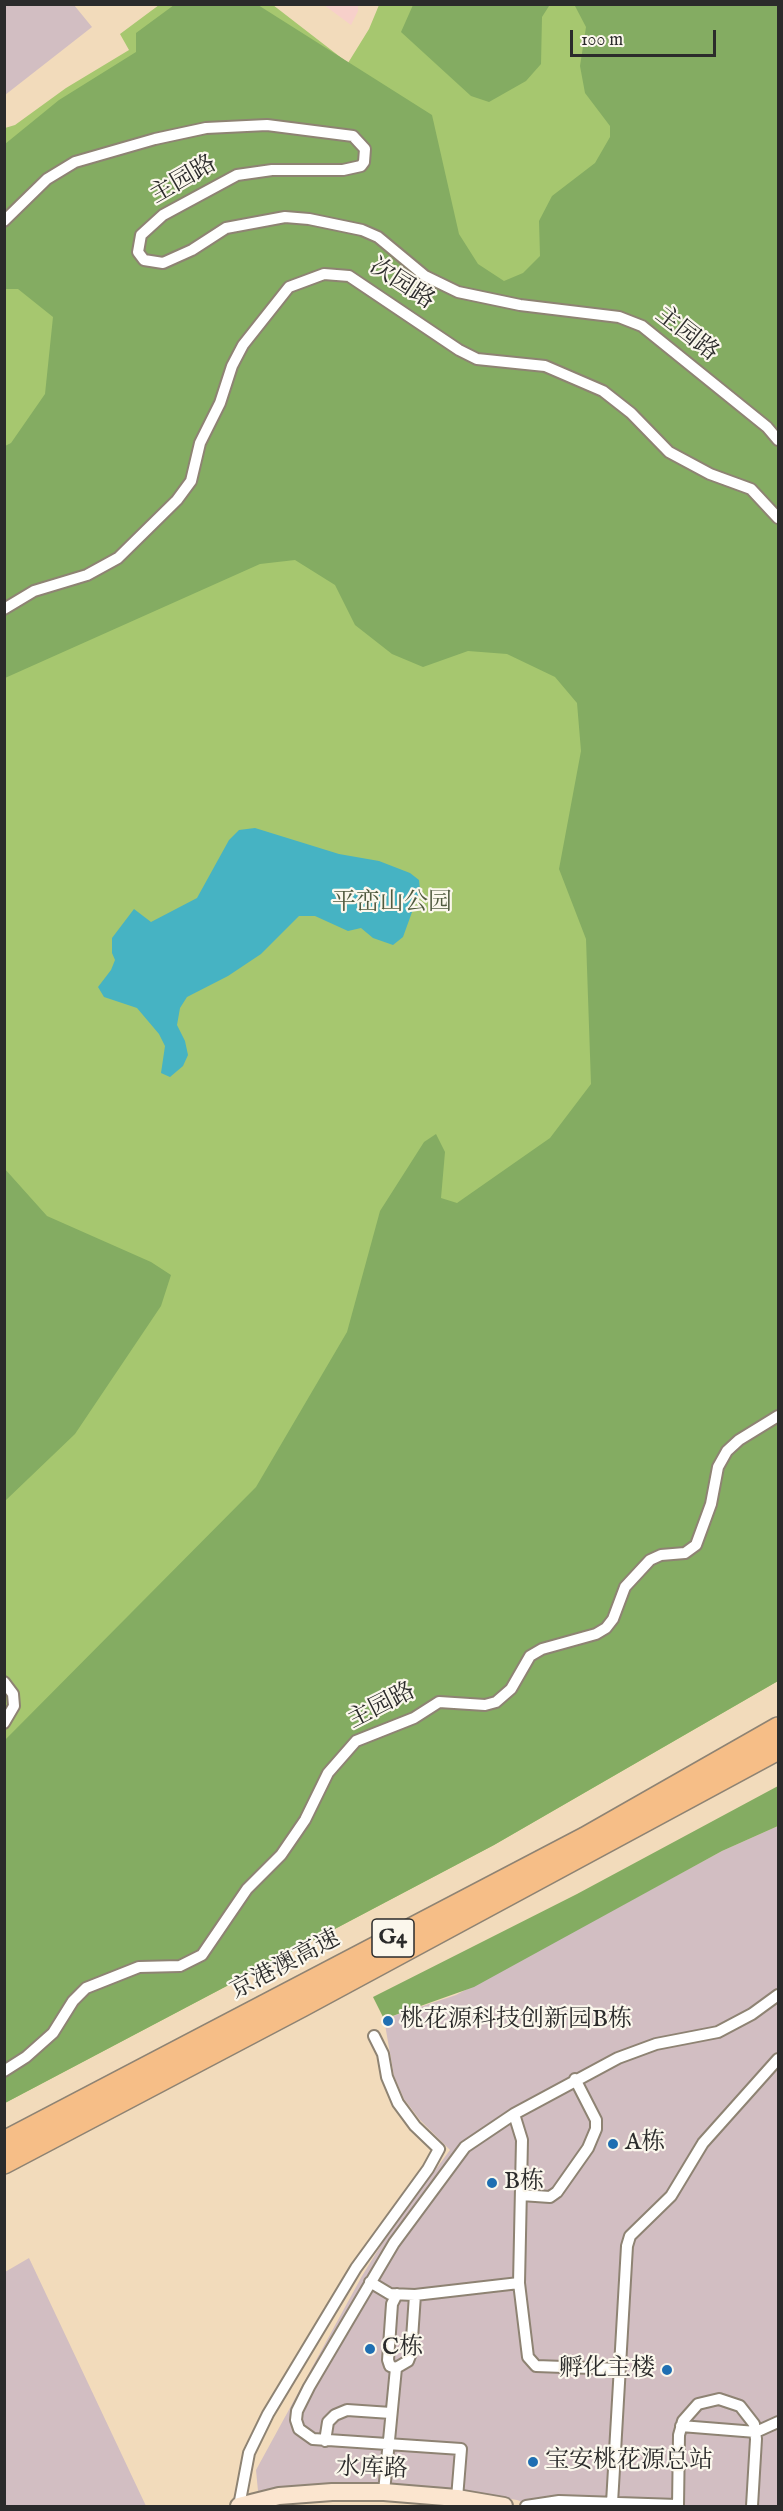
<!DOCTYPE html>
<meta charset="utf-8">
<style>
body{margin:0}
#map{position:relative;width:783px;height:2511px;overflow:hidden;background:#f2dbbb;font-family:"IM FELL English",serif}
canvas{display:block}
.frame{position:absolute;inset:0;border:6px solid #2b2b2b;pointer-events:none}
.scale{position:absolute;left:570px;top:30px;width:146px;height:27px;box-sizing:border-box;border:3px solid #2b2b2b;border-top:0;padding-left:8px;font-size:18px;line-height:21px;white-space:nowrap;color:#2b2b2b;-webkit-text-stroke:4px #fbf7ec;paint-order:stroke}
</style>
<div id="map">
<canvas width="783" height="2511"></canvas>
<div class="frame"></div>
<div class="scale">100 m</div>
</div>
<script>
const ctx = document.querySelector('canvas').getContext('2d');
ctx.lineJoin = 'round';
function fillPath(path, color) {
  ctx.fillStyle = color;
  ctx.fill(path, 'evenodd');
}
function poly(rows) {
  const path = new Path2D();
  for (const r of rows) {
    path.moveTo(r[0], r[1]);
    for (let i = 2; i < r.length; i += 2) path.lineTo(r[i], r[i + 1]);
  }
  return path;
}
function stroke(path, color, width, dash) {
  ctx.strokeStyle = color;
  ctx.lineWidth = width;
  ctx.lineCap = dash ? 'butt' : 'round';
  ctx.setLineDash(dash || []);
  ctx.stroke(path);
}
function drawText(font, color, halo, rows, align = 'center') {
  ctx.font = font + ' "IM FELL English","Noto Serif SC",serif';
  ctx.lineWidth = 4.5;
  ctx.setLineDash([]);
  ctx.textBaseline = 'middle';
  ctx.strokeStyle = halo;
  ctx.fillStyle = color;
  for (const [text, x, y, turn = 0] of rows) {
    ctx.save();
    ctx.translate(x, y);
    ctx.rotate((+turn || 0) * Math.PI / 180);
    ctx.textAlign = isNaN(turn) ? turn : align;
    if (halo) ctx.strokeText(text, 0, 0);
    ctx.fillText(text, 0, 0);
    ctx.restore();
  }
}
fillPath(poly([
 [324,5,358,5,358,11,351,25]
]), '#f7d0ca');
fillPath(poly([
 [5,4,74,5,92,27,5,95],
 [778,1826,778,2506,534,2506,517,2500,458,2490,385,2483,296,2485,258,2491,256,2470,362,2276,386,2237,450,2150,420,2120,404,2099,394,2076,384,2019,456,1995,722,1851],
 [29,2258,146,2506,5,2506,5,2272]
]), '#d2bec2');
fillPath(poly([
 [159,5,273,5,348,63,369,29,379,5,778,5,778,1681,494,1845,5,2103,5,128,15,125,66,88,129,50,120,34]
]), '#a6c76f');
fillPath(poly([
 [174,5,258,5,432,115,459,234,478,264,504,281,523,273,540,256,539,221,552,196,595,163,610,137,610,126,585,93,580,66,586,27,575,6,571,5,778,5,778,1681,494,1845,5,2103,4,1741,256,1487,347,1332,380,1211,424,1142,436,1134,445,1152,441,1198,457,1203,550,1138,591,1084,586,939,559,869,581,751,577,703,555,677,507,654,468,651,423,667,392,654,355,625,335,585,295,560,260,564,5,678,5,446,11,443,45,394,53,317,18,289,5,289,5,144,59,100,136,52,136,33],
 [413,5,413,4,554,5,549,6,542,17,541,64,526,81,489,102,471,96,401,32],
 [4,1168,47,1216,151,1262,171,1275,161,1306,75,1434,5,1501],
 [778,1786,778,1826,722,1851,474,1987,384,2019,373,1997,577,1894]
]), '#84ac62');
fillPath(poly([
 [255,828,339,854,379,861,410,873,419,880,420,890,403,937,393,945,373,938,361,928,348,931,315,916,299,916,261,954,228,976,187,997,180,1008,177,1025,185,1041,188,1055,183,1066,170,1077,161,1073,165,1046,159,1034,137,1008,104,997,98,987,111,970,115,960,112,953,112,938,134,909,151,922,197,898,229,840,239,830]
]), '#46b3c3');
const street = poly([
 [4,221,47,179,75,162,155,139,206,128,267,125,353,136,365,149,364,162,361,166,343,170,272,170,237,175,163,215,141,235,138,252,144,260,163,263,192,250,226,228,285,217,309,219,362,230,378,237,425,276,458,292,520,305,619,317,642,326,767,427,778,440],
 [4,609,34,591,87,575,118,558,177,500,191,481,200,443,220,403,232,366,243,345,289,287,324,274,349,276,459,350,477,359,545,366,603,391,631,413,669,452,710,474,751,489,778,518],
 [4,1682,13,1694,14,1706,4,1723],
 [4,2071,26,2057,53,2033,73,2001,86,1988,139,1967,180,1966,202,1955,247,1889,281,1855,305,1820,328,1773,356,1741,414,1718,439,1702,485,1705,496,1702,511,1689,530,1656,542,1649,596,1634,606,1628,613,1619,625,1587,650,1560,661,1555,685,1553,696,1545,711,1504,718,1467,727,1451,739,1440,778,1416],
 [514,2114,522,2140,519,2283,528,2357,536,2366,620,2369],
 [521,2195,550,2197,557,2192,588,2148,596,2129,596,2120,575,2079],
 [370,2282,390,2294,415,2295,519,2283],
 [396,2368,408,2361,411,2353,415,2295],
 [681,2426,756,2432,778,2422],
 [325,2441,328,2422,335,2415,347,2410,391,2413],
 [384,2492,396,2368,390,2366,388,2360,392,2304,397,2294],
 [457,2498,461,2449,313,2439,299,2429,296,2420,297,2411,309,2387,394,2243,465,2147,514,2114,618,2058,656,2044,718,2032,752,2014,778,1995],
 [612,2503,627,2246,630,2236,671,2196,703,2143,778,2059],
 [239,2506,249,2453,268,2414,356,2268,428,2169,439,2149,415,2126,398,2103,387,2077,383,2054,374,2036],
 [526,2506,559,2501,677,2505],
 [678,2506,679,2435,683,2421,698,2404,719,2399,740,2406,754,2424,756,2439,752,2506]
]);
const secondary = poly([
 [239,2506,279,2496,332,2492,384,2492,457,2498,504,2506]
]);
const highway = poly([
 [4,2142,585,1838,778,1728],
 [4,2163,302,2006,778,1749]
]);
stroke(street, '#8e8373', 14);
stroke(secondary, '#8e8373', 20);
stroke(highway, '#8e8373', 24);
stroke(street, '#fff', 10);
stroke(secondary, '#fbe5cf', 16);
stroke(highway, '#f6be87', 21);
for (const [x, y, r, color] of [
 [388,2021,6,"#1f6fb2"],
 [613,2144,6,"#1f6fb2"],
 [492,2183,6,"#1f6fb2"],
 [370,2349,6,"#1f6fb2"],
 [667,2370,6,"#1f6fb2"],
 [533,2462,6,"#1f6fb2"]
]) {
  const dot = new Path2D();
  dot.arc(x, y, r, 0, 2 * Math.PI);
  ctx.fillStyle = color;
  ctx.fill(dot);
  stroke(dot, '#fbf7ec', 2);
}
for (const [x, y, w] of [
 [393,1938,42]
]) {
  const box = new Path2D();
  box.roundRect(x - w / 2, y - 19, w, 38, 4.5);
  ctx.fillStyle = '#fbf7ec';
  ctx.fill(box);
  stroke(box, '#2b2b2b', 1.5);
}
drawText('bold 22px', '#2b2b2b', null, [
 ["G4",393,1938]
]);
drawText('24px', '#2b2b2b', '#fbf7ec', [
 ["主园路",184,181,-30],
 ["次园路",401,285,33],
 ["主园路",686,335,38],
 ["主园路",382,1707,-27],
 ["京港澳高速",286,1966,-28],
 ["水库路",372,2470,2]
]);
drawText('24px', '#505a3f', '#fbf7ec', [
 ["平峦山公园",392,904]
]);
drawText('24px', '#2b2b2b', '#fbf7ec', [
 ["桃花源科技创新园B栋",400,2021],
 ["A栋",625,2144],
 ["B栋",504,2183],
 ["C栋",382,2349],
 ["孵化主楼",655,2370,"right"],
 ["宝安桃花源总站",545,2462]
], 'left');
</script>
